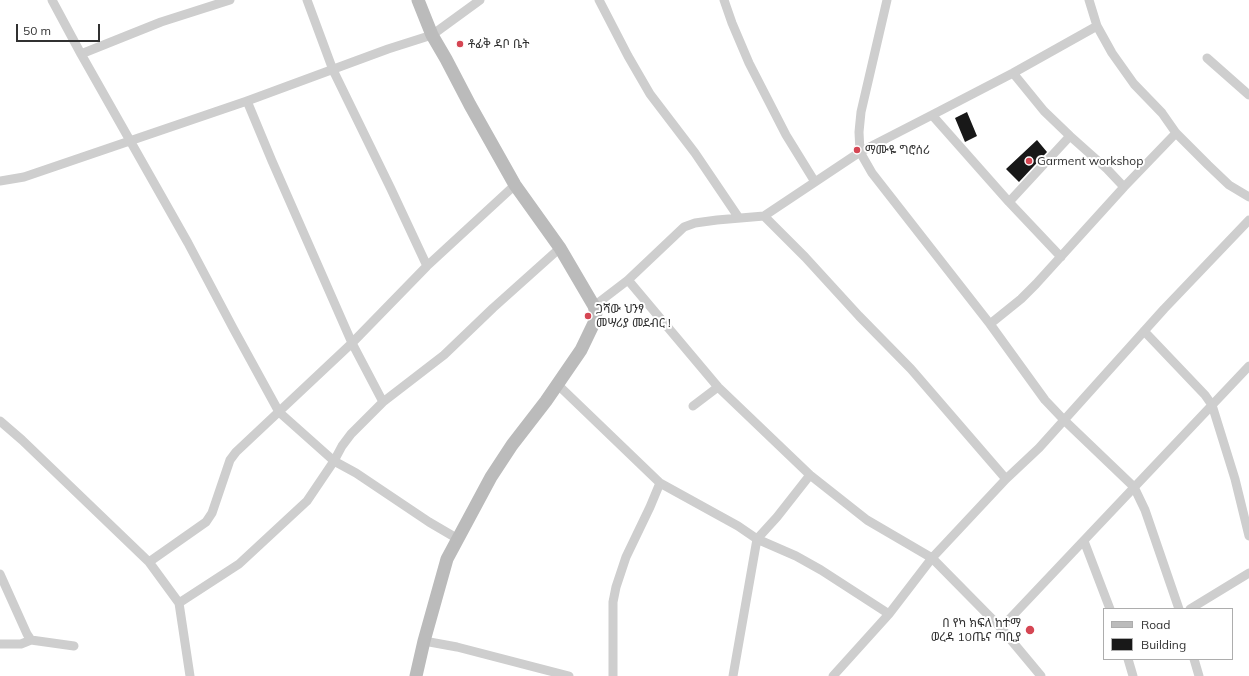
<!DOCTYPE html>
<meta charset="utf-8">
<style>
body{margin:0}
#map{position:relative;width:1249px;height:676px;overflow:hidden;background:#fff;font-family:Mulish,sans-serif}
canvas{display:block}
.legend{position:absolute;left:1103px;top:608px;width:130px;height:52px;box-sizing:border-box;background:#fff;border:1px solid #adadad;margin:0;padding:5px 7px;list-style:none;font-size:12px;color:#313131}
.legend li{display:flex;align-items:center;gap:8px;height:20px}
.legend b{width:20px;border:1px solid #adadad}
.scale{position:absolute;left:16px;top:24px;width:84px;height:18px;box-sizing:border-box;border:2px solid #313131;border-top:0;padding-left:5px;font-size:12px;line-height:14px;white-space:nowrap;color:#313131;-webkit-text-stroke:3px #fff;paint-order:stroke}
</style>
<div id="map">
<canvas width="1249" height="676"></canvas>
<ul class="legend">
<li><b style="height:5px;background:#bbb"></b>Road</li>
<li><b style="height:11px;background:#181818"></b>Building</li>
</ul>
<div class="scale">50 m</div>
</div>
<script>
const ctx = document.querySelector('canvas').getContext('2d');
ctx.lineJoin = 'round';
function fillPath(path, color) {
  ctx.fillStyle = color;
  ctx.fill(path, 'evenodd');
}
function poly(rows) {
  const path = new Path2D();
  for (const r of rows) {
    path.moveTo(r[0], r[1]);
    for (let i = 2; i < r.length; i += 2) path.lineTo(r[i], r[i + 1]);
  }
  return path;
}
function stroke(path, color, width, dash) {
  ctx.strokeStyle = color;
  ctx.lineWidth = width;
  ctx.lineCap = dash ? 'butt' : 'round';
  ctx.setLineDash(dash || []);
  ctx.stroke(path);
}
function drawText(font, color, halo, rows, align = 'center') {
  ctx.font = font + ' Mulish,"Noto Sans Ethiopic",sans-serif';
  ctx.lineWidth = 4;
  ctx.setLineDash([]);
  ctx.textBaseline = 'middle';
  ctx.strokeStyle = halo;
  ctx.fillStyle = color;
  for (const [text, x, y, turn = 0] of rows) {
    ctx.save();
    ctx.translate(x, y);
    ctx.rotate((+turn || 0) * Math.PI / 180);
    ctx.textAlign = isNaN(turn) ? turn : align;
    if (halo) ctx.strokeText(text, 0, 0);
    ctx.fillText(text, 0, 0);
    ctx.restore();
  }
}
fillPath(poly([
 [967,112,977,136,965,142,955,118],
 [1037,140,1047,152,1019,182,1006,169]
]), '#181818');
stroke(poly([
 [52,0,81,54,188,243,233,328,279,412,334,461,356,473,429,522,458,539],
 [307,0,333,70,391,189,427,266],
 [599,0,628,56,650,94,695,153,739,218],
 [724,0,732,23,749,63,786,135,815,182],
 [887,0,861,112,859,132,860,152,872,173,990,324,1021,299,1036,284,1124,187,1176,133],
 [1089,0,1097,26,1112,53,1134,84,1162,113,1176,133,1208,165,1229,185,1249,197],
 [81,54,161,22,230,0],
 [1207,58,1249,95],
 [1013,73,1044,111,1070,136,1107,169,1124,187],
 [0,181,24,177,247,101],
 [1009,202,1070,136],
 [764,216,805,257,859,316,911,369,1006,479],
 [1061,257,1009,202,932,115,1013,73,1097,26],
 [628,280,718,387,810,475,867,520,932,558,1001,628,1041,676],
 [594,306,628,280,684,227,695,223,717,220,764,216,860,152,932,115],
 [990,324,1045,400,1064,420,1134,487,1145,510,1179,609],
 [1144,331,1205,395,1212,405,1235,479,1249,536],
 [557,384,660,483,738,526,757,539,733,676],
 [383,402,352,343,272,161,247,101,388,49,432,35,480,0],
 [693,406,718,387],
 [0,421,22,440,149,562],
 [810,475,777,517,757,539,796,556,821,570,889,614],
 [1084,541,1110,609],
 [0,574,27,634,31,640,21,644,0,644],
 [179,603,149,562,206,522,212,513,230,460,236,452,352,343,427,266,515,185],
 [1190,609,1249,573],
 [1001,628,1249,366],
 [31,640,74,646],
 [424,641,457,647,569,676],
 [1128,659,1133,676],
 [1194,659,1199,676],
 [190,676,179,603,239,564,307,501,334,461,342,446,351,434,383,402,444,355,493,308,560,248],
 [613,676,613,602,616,587,626,557,650,507,660,483],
 [833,676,889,614,932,558,1006,479,1039,448,1164,309,1249,220]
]), '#cecece', 9);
stroke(poly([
 [416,676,424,641,447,559,491,477,512,445,546,401,581,350,594,323,596,313,594,306,560,248,515,185,470,105,446,59,432,35,418,0]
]), '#bbb', 13);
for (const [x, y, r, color] of [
 [460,44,4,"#d54653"],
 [857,150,4,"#d54653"],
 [1029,161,4,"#d54653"],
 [588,316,4,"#d54653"],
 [1030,630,5,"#d54653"]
]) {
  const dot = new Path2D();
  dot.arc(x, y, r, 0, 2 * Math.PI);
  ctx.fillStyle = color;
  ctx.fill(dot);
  stroke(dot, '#fff', 1.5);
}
drawText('12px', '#313131', '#fff', [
 ["ቶፊቅ ዳቦ ቤት",468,44],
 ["ማሙዬ ግሮሰሪ",865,150],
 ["Garment workshop",1037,161],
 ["ጋሻው ህንፃ",596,309],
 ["መሣሪያ መደብር !",596,323],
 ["በ የካ ክፍለ ከተማ",1021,623,"right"],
 ["ወረዳ 10ጤና ጣቢያ",1021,637,"right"]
], 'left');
</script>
